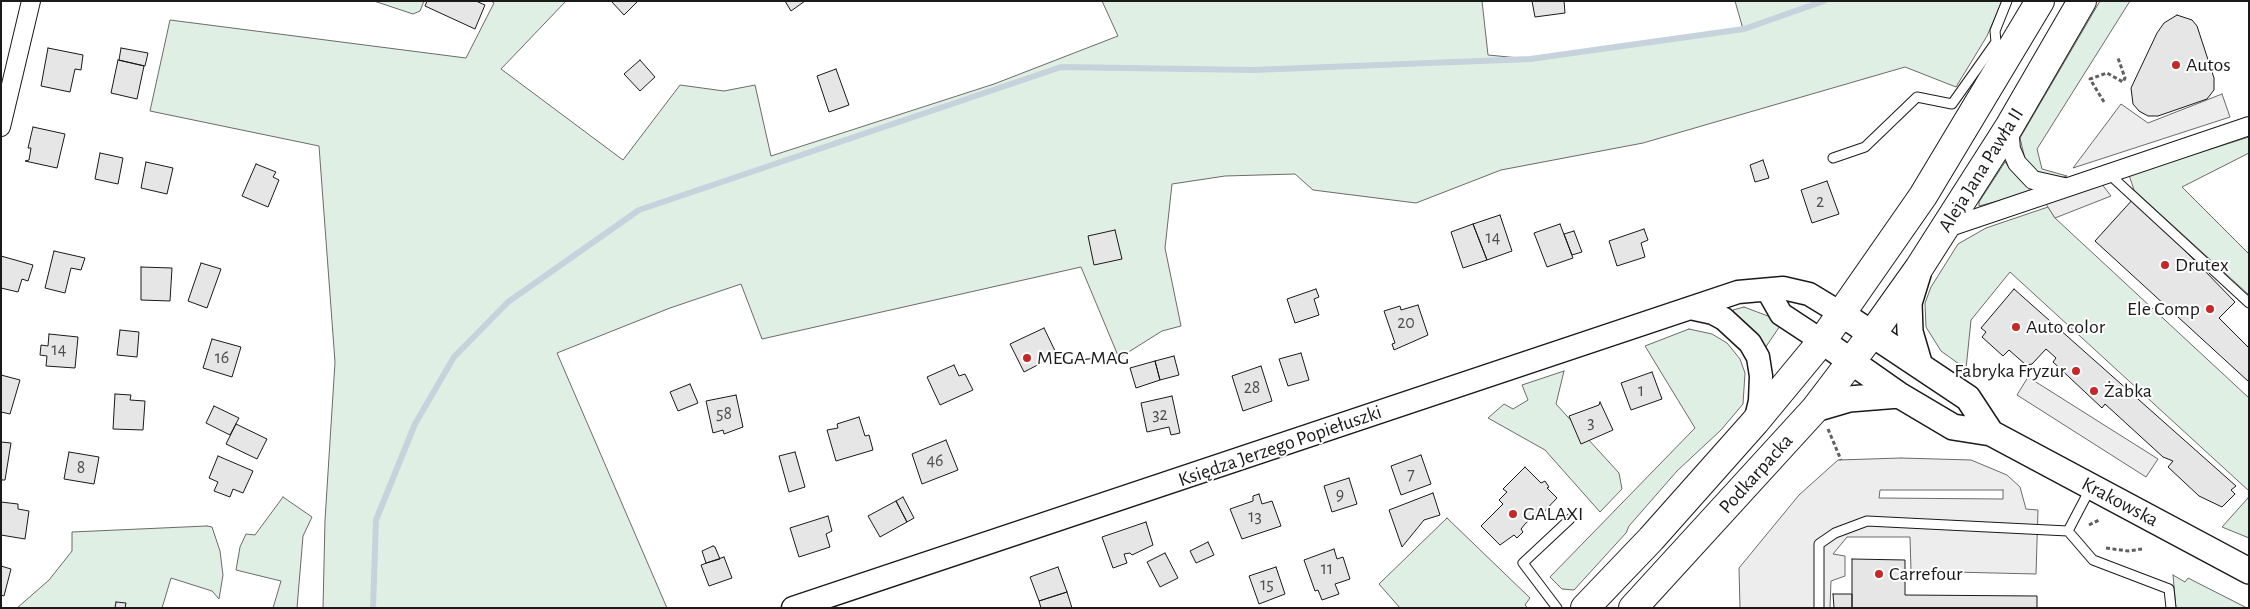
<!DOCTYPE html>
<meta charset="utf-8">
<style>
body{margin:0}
#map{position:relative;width:2250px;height:609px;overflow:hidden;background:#fff;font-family:"Alegreya Sans",sans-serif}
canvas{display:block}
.frame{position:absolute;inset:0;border:2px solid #1a1a1a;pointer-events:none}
</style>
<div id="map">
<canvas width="2250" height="609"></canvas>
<div class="frame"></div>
</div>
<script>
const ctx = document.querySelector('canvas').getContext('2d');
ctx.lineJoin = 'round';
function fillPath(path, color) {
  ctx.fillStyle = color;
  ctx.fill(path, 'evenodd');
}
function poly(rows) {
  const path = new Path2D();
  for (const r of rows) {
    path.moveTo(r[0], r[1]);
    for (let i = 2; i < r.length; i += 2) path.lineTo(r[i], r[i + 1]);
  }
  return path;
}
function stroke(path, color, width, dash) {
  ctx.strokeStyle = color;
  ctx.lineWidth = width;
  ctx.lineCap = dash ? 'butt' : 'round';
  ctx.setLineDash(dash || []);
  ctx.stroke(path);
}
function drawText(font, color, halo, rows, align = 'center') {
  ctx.font = font + ' "Alegreya Sans",sans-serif';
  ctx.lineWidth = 4;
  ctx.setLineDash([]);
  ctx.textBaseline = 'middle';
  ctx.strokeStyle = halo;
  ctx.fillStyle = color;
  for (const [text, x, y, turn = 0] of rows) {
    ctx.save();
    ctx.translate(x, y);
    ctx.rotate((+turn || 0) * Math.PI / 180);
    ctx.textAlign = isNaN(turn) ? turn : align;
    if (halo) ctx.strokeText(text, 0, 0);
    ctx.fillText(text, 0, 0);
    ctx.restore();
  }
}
const green = poly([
 [374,1,424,1,420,11,413,14,374,1],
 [491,1,566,1,501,69,623,160,680,85,724,91,755,85,771,156,994,84,1118,36,1102,1,1482,1,1488,55,1530,59,1743,29,1735,1,2002,1,1987,36,1956,87,1905,67,1643,143,1501,170,1416,203,1313,190,1295,174,1225,176,1172,184,1165,248,1181,326,1162,331,1119,358,1081,267,762,339,741,284,670,308,557,353,667,608,323,608,325,520,335,362,319,146,150,111,170,20,466,58,494,3,491,1],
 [2100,1,2130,1,2037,149,2042,169,2067,176,2057,179,2034,171,2025,159,2020,138,2100,1],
 [2249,137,2249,153,2182,187,2249,254,2249,295,2134,190,2129,175,2249,137],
 [2005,162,2024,184,2033,190,2032,192,1979,206,1979,202,2005,162],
 [2048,207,2055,218,2249,398,2249,491,2010,272,1971,320,1966,369,1941,351,1926,327,1925,303,1931,287,1958,244,1986,228,2048,207],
 [1744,307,1768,316,1780,326,1763,351,1735,318,1733,310,1744,307],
 [1689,329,1712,334,1727,343,1740,359,1745,373,1743,404,1721,430,1677,471,1629,526,1626,533,1574,590,1562,589,1550,577,1695,428,1645,346,1689,329],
 [1564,371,1556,404,1619,473,1622,489,1600,512,1545,450,1488,418,1504,404,1513,409,1528,400,1522,385,1564,371],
 [283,497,312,517,303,536,297,608,273,608,281,581,236,570,240,547,246,534,255,535,283,497],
 [2248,498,2249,499,2249,538,2222,527,2248,498],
 [1447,518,1530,598,1525,605,1528,608,1400,608,1379,584,1447,518],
 [207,526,212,527,220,551,223,575,219,599,212,591,171,578,162,608,17,608,49,580,72,551,72,532,207,526],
 [2173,575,2185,582,2188,578,2247,608,2176,608,2173,575]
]);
fillPath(green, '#e0efe3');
stroke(green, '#6a6a6a', 1);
const parking = poly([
 [2222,94,2230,117,2073,168,2121,104,2148,123,2222,94],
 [2101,183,2111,196,2055,218,2046,204,2101,183],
 [2028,377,2158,459,2146,477,2017,395,2028,377],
 [1901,458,1971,460,2007,475,2020,487,2026,509,2038,510,2036,574,1911,571,1910,537,1847,537,1833,554,1845,556,1845,576,1831,581,1830,608,1740,608,1739,568,1799,495,1838,460,1901,458],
 [2003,490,2003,499,1879,498,1880,490,2003,490]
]);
fillPath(parking, '#ededed');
stroke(parking, '#6a6a6a', 1);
stroke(poly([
 [373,608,376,520,415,424,454,357,508,302,639,210,1061,67,1253,70,1530,59,1744,29,1824,1]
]), '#c6d2dc', 6);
const building = poly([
 [427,1,476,1,485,5,475,29,425,6,427,1],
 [611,1,638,1,624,15,611,1],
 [785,1,805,1,791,11,785,1],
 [1532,1,1564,1,1565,13,1535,17,1532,1],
 [2177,15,2192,20,2197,26,2214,78,2214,90,2207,99,2158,116,2148,116,2139,111,2133,104,2131,88,2157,33,2164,23,2177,15],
 [48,48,83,55,81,70,75,69,70,92,41,86,48,48],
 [121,48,148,53,145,66,119,60,121,48],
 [118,60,144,66,137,99,111,93,118,60],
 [640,60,655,77,640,91,624,74,640,60],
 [836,69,849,105,829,112,817,76,836,69],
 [33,127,65,134,57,168,25,161,29,160,31,148,28,148,33,127],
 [100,153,123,158,118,184,95,179,100,153],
 [1763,160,1769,178,1755,182,1750,165,1763,160],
 [146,162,173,168,167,194,141,188,146,162],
 [256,164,276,172,273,177,279,180,268,207,242,196,256,164],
 [1827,181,1839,214,1812,223,1801,190,1827,181],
 [2134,198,2235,302,2219,318,2249,348,2249,382,2095,241,2134,198],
 [1500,215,1512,251,1487,260,1473,224,1500,215],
 [1473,224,1487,260,1463,268,1451,232,1473,224],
 [1560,224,1573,258,1547,267,1534,233,1560,224],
 [1644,229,1648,240,1641,243,1645,257,1617,266,1609,241,1644,229],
 [1115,230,1122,259,1094,265,1088,236,1115,230],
 [1574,231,1582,252,1572,255,1564,234,1574,231],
 [54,251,85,258,81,270,71,268,65,293,45,288,54,251],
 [1,256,33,265,28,281,22,279,18,292,1,288,1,256],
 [201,263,221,269,207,308,188,301,201,263],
 [141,267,172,268,170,301,141,300,141,267],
 [1316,289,1319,297,1314,299,1319,315,1295,323,1287,299,1316,289],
 [2014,289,2236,486,2231,490,2235,494,2222,507,2199,496,2168,467,2173,461,2163,457,2105,404,2102,408,2053,362,2056,358,2046,349,2032,364,2026,365,2009,350,2003,356,1982,337,1986,332,1981,328,2014,289],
 [1418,305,1428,335,1394,350,1392,344,1395,343,1384,311,1400,306,1401,310,1418,305],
 [1044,328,1057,355,1024,372,1010,344,1044,328],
 [120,330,139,332,137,357,117,355,120,330],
 [49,334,78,337,75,368,46,366,47,356,40,355,41,345,48,346,49,334],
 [212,339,241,347,232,377,203,368,212,339],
 [1301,353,1309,380,1288,386,1279,359,1301,353],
 [1174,356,1179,375,1160,380,1155,361,1174,356],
 [1155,361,1160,380,1136,388,1130,368,1155,361],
 [954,365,959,376,965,374,973,390,940,405,927,377,954,365],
 [1261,366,1272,401,1243,411,1232,376,1261,366],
 [1652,372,1662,399,1631,410,1621,383,1652,372],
 [1,375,20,380,10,414,1,412,1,375],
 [690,384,698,403,678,411,670,392,690,384],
 [115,394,131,395,130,400,145,401,143,430,113,429,115,394],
 [736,395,743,427,724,434,723,430,713,433,706,401,736,395],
 [1172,396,1180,433,1171,435,1169,427,1147,432,1141,403,1172,396],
 [1600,402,1613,430,1581,444,1569,416,1599,405,1600,402],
 [214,406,239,418,230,435,206,423,214,406],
 [859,417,865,436,869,435,873,450,836,461,827,430,838,428,837,424,859,417],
 [236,424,267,439,257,459,226,444,236,424],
 [946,440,958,470,922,484,912,454,946,440],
 [1,442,11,443,5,480,1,480,1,442],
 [69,452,99,457,94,484,64,479,69,452],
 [795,452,805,487,789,492,779,456,795,452],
 [1421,455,1431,484,1401,495,1391,466,1421,455],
 [218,456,253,471,243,493,233,489,230,497,214,491,218,482,209,478,218,456],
 [1525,467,1541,483,1545,481,1549,487,1547,488,1557,498,1539,517,1536,514,1525,524,1521,529,1523,532,1517,538,1514,535,1500,545,1481,526,1503,504,1499,500,1507,492,1503,489,1525,467],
 [1349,478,1357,504,1332,512,1324,486,1349,478],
 [1433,493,1440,515,1424,520,1402,547,1389,510,1433,493],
 [1259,494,1262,504,1272,501,1281,526,1242,539,1230,509,1253,501,1253,496,1259,494],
 [903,497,914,518,907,522,896,501,903,497],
 [896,501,907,522,880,537,868,516,896,501],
 [1,502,18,504,18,509,29,511,25,539,1,535,1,502],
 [828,516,832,531,826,534,830,547,799,557,790,528,828,516],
 [1146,522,1153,545,1132,555,1130,553,1124,554,1127,563,1113,568,1102,537,1146,522],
 [1208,542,1214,555,1196,563,1190,551,1208,542],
 [713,546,715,547,720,559,706,563,702,551,713,546],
 [1334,549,1337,559,1343,557,1350,579,1335,584,1339,594,1322,600,1318,590,1315,591,1304,560,1334,549],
 [1165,553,1178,578,1160,587,1147,562,1165,553],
 [724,557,732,578,709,586,701,565,724,557],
 [1852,559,1905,560,1905,595,2037,596,2037,608,1852,608,1852,559],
 [1,566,11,569,4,596,1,595,1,566],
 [1058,567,1067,592,1039,601,1030,577,1058,567],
 [1276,567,1285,594,1259,604,1249,576,1276,567],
 [1067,592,1072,608,1041,608,1039,601,1067,592],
 [1833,594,1852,594,1852,608,1834,608,1833,594],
 [116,602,126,603,125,608,115,608,116,602]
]);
fillPath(building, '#e6e6e6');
stroke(building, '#1a1a1a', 1);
const service = poly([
 [1833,158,1865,147,1917,97,1952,104,1996,42,1995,31,2007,1],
 [2110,175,2249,303],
 [2068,531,2093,560,2169,589,2171,608],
 [1557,608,1523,563,1570,519],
 [1819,608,1819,544,1835,533,1867,521,2068,531,2090,489]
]);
const minor = poly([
 [1,127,31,1],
 [2009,127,2011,149,2017,163,2033,180,2064,187],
 [1944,229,2249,126]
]);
const tertiary = poly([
 [1768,291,1781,314,1822,341],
 [1690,308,1713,313,1724,319,1750,343,1758,357,1761,376,1760,401,1755,422],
 [793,608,1738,292,1783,288,1809,294,1842,314]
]);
const secondary = poly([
 [1918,274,1909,303,1910,332,1920,366],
 [1842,314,1968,398,1991,433],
 [1822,341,1899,395,1953,427,1991,433,2249,571],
 [1815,409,1849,399,1899,395]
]);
const primary = poly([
 [1585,608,1651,539,1755,422,1822,341,1923,196,2040,1],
 [1633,608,1815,409,1872,334,1919,268,2009,127,2082,1]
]);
stroke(service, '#1a1a1a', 11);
stroke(minor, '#1a1a1a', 20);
stroke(tertiary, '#1a1a1a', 25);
stroke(secondary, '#1a1a1a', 28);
stroke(primary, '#1a1a1a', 30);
stroke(poly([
 [2104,102,2090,79,2107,73,2123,82,2125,78,2118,58],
 [1828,429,1841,460],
 [2089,525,2099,520],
 [2106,548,2128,551,2142,549]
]), '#5f5f5f', 3, [4, 2.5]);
stroke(service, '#fff', 9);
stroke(minor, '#fff', 18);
stroke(tertiary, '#fff', 22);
stroke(secondary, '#fff', 25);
stroke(primary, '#fff', 28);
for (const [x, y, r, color] of [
 [2176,65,5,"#c62828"],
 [2165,265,5,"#c62828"],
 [2210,309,5,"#c62828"],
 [2016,327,5,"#c62828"],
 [1027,358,5,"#c62828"],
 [2076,371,5,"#c62828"],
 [2094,391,5,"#c62828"],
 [1513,514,5,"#c62828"],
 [1879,574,5,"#c62828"]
]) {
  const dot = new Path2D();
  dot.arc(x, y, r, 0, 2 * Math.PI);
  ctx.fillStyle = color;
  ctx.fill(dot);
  stroke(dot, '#fff', 2);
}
drawText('18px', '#4d4d4d', null, [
 ["2",1820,202],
 ["14",1493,238],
 ["20",1406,323],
 ["14",59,350],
 ["16",222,358],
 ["28",1252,388],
 ["1",1641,391],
 ["58",724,414],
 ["32",1160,415],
 ["3",1591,423],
 ["46",935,461],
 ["8",81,468],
 ["7",1411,475],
 ["9",1340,495],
 ["13",1255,517],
 ["11",1327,569],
 ["15",1267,585]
]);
drawText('20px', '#1a1a1a', '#fff', [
 ["Autos",2186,65],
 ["Drutex",2175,265],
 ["Ele Comp",2200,309,"right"],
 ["Auto color",2026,327],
 ["MEGA-MAG",1037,358],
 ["Fabryka Fryzur",2066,371,"right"],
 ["Żabka",2104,391],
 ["GALAXI",1523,514],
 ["Carrefour",1889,574]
], 'left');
drawText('20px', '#1a1a1a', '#fff', [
 ["Aleja Jana Pawła II",1981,170,-58],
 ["Księdza Jerzego Popiełuszki",1280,446,-19],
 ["Podkarpacka",1756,474,-48],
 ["Krakowska",2120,502,28]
]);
</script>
